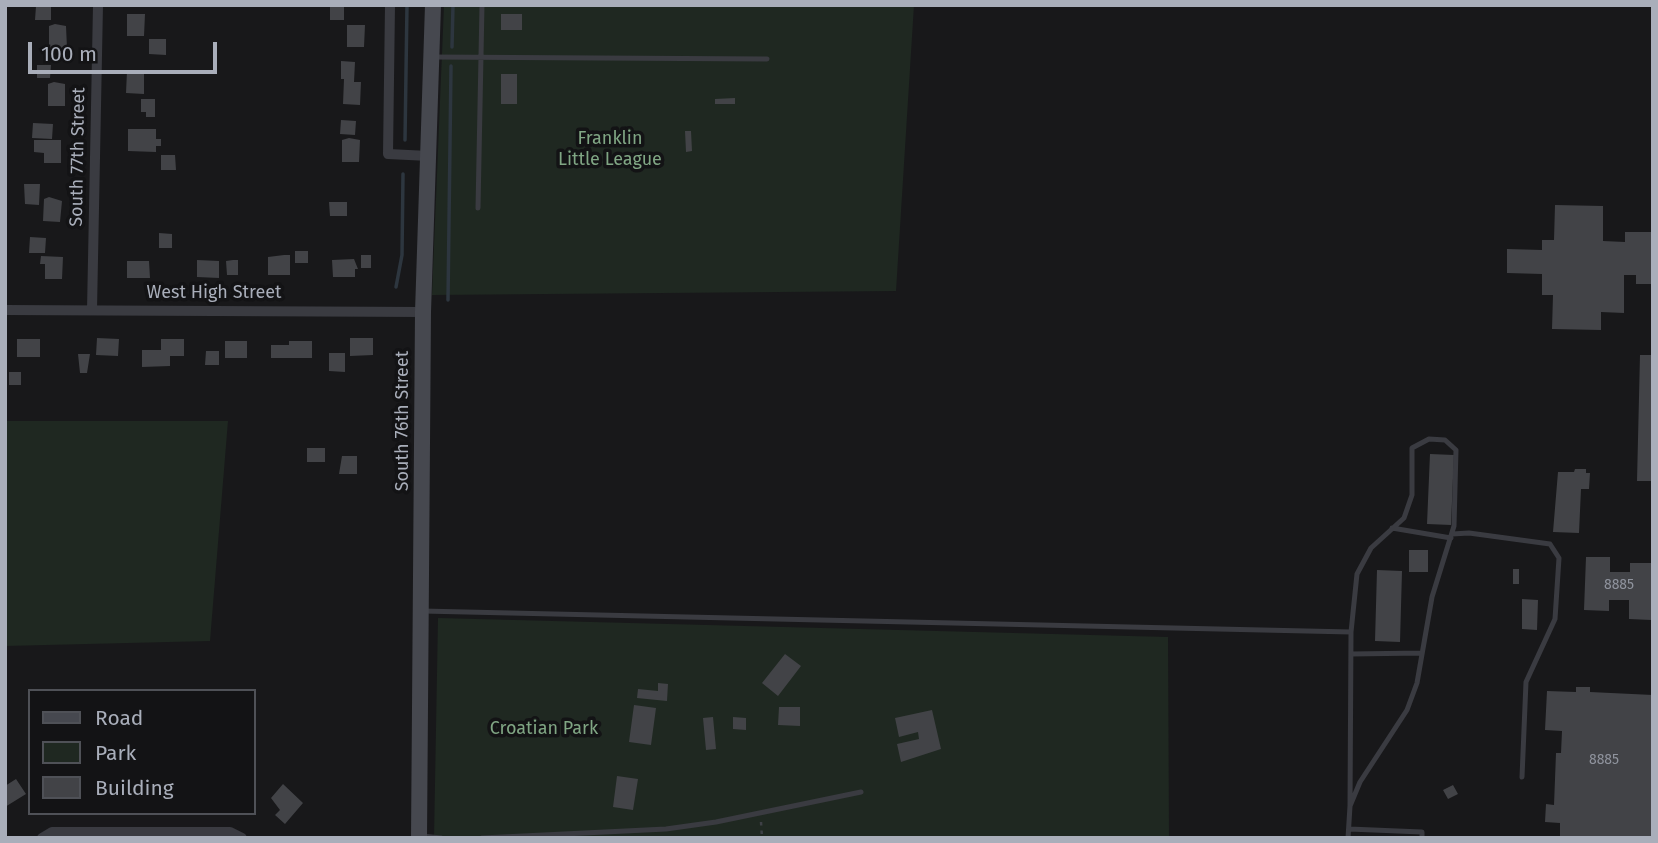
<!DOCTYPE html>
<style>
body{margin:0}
#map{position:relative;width:1658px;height:843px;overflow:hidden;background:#18181a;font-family:"Fira Sans",sans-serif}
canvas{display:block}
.frame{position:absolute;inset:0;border:7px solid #a9aeba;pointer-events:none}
.legend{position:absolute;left:28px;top:689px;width:228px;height:126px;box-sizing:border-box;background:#131315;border:2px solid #4f5157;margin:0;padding:9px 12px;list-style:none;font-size:21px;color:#a9aeba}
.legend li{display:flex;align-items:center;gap:14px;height:35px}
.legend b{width:35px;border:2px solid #4f5157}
.scale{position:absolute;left:28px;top:42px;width:189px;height:32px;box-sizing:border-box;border:4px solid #a9aeba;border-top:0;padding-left:9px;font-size:21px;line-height:24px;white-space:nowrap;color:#a9aeba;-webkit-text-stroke:5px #131315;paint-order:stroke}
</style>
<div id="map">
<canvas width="1658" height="843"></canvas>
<div class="frame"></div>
<ul class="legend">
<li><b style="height:9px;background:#46484f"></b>Road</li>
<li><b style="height:19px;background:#1f2821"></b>Park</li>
<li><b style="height:19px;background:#424347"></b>Building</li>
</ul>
<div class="scale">100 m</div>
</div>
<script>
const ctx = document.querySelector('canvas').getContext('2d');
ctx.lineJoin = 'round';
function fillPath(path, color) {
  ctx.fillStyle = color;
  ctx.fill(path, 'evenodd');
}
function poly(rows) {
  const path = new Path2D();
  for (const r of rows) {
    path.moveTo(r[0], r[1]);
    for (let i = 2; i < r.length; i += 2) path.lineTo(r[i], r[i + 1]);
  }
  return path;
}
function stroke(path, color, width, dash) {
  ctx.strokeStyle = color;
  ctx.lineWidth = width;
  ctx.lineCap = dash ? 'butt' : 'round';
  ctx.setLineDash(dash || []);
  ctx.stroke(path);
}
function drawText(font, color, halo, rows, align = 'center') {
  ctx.font = font + ' "Fira Sans",sans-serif';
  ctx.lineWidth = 7;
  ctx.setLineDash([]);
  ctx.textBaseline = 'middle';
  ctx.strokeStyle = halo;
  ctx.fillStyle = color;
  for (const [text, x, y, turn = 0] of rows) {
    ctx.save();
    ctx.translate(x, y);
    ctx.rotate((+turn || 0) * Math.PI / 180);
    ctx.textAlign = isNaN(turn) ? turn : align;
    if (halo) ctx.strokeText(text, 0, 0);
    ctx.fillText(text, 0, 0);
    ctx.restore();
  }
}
fillPath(poly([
 [444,5,914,5,896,291,432,295],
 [5,421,228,421,210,641,5,646],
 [438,618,1168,637,1169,838,434,838]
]), '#1f2821');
stroke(poly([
 [452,47,453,5],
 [405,140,407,5],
 [396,287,402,255,403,174],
 [448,300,451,66]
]), '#2d363f', 3.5);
fillPath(poly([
 [36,6,51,7,51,20,35,20],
 [330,6,344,7,344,20,330,20],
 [127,14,145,14,144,36,127,36],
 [501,14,522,14,522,30,501,30],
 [55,24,66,26,67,48,49,48,49,26],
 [347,25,365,25,364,47,347,47],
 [149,39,166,39,166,55,149,54],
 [341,61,355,62,354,82,361,82,360,105,343,104,344,79,341,79],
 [37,65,51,65,50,78,37,78],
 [127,71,144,71,144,94,126,93],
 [501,74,517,74,517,104,501,104],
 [54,82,65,84,65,106,48,106,48,84],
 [735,98,735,104,715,104,715,99],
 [141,99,155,99,155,117,146,117,146,112,141,112],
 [341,120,356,121,355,135,340,134],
 [33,123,53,124,52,139,32,138],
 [128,129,156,129,156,139,161,139,161,146,156,146,156,152,128,151],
 [685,131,691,131,692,151,686,152],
 [349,138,360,140,359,162,342,162,342,140],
 [34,140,61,140,61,163,44,163,44,153,34,152],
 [161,155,175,155,176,170,161,170],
 [24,184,40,184,39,205,25,204],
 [49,197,62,201,60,222,43,221,44,199],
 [329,202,347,202,347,216,330,216],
 [1555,205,1603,206,1603,241,1625,242,1625,232,1653,232,1653,284,1636,284,1636,275,1624,275,1624,313,1601,312,1601,330,1552,329,1553,295,1542,295,1542,274,1507,273,1507,249,1542,250,1542,240,1554,240],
 [159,233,172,234,172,248,159,248],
 [30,237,46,238,45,253,29,253],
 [295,251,308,251,308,263,295,263],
 [284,255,290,255,290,275,268,275,268,257],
 [361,255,371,255,371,268,361,268],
 [41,256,63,257,62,279,45,279,45,264,40,264],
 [354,259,358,269,355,269,355,277,333,277,332,260],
 [197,260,219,261,219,278,197,277],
 [233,260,238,260,238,275,227,275,226,261],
 [127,261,149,261,150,278,127,278],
 [97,338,119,339,118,356,96,355],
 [350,338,373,338,373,355,350,356],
 [17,339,40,339,40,357,17,357],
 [161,339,184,339,184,356,170,356,170,366,142,367,142,350,161,350],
 [225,341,247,341,247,358,225,358],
 [289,341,312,341,312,358,271,358,271,345,289,345],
 [206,351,219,351,219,365,205,365],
 [329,353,345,353,345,372,329,371],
 [78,354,90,354,87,373,80,373],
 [1640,355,1653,355,1653,481,1637,481],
 [9,372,21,372,21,385,9,385],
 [307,448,325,448,325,462,307,462],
 [1430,454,1454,455,1451,525,1427,524],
 [342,456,357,456,357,474,339,474],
 [1575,469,1586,469,1586,473,1590,473,1589,489,1581,489,1579,533,1553,532,1558,472,1574,472],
 [1409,550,1428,550,1428,572,1409,572],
 [1586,557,1610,557,1610,572,1630,572,1630,563,1652,563,1651,620,1629,619,1629,600,1609,600,1609,611,1584,610],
 [1513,569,1519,569,1519,584,1513,584],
 [1377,570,1402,571,1400,642,1375,641],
 [1522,599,1538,600,1537,630,1522,629],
 [785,654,801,666,778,696,762,683],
 [658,683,668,684,667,701,637,698,638,689,658,691],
 [1576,687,1590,687,1590,692,1653,695,1653,838,1560,838,1560,823,1545,822,1546,804,1554,805,1556,753,1561,753,1562,731,1545,730,1547,691,1576,692],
 [634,705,656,708,651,745,629,742],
 [779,707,800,707,800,726,778,725],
 [932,710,941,749,901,762,897,744,919,739,918,732,899,737,895,718],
 [713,717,716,749,706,750,703,718],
 [733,717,746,718,746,730,733,729],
 [617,776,638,779,633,810,613,807],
 [16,779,26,794,5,807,5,786],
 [283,784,303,803,285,824,275,815,280,810,271,798],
 [1453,785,1458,794,1448,799,1443,790]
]), '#424347');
stroke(poly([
 [761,822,762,838]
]), '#3e4046', 2.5, [3.5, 5]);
stroke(poly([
 [432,57,767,59],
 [478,208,482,5],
 [1392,528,1451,538],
 [1452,534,1469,533,1550,544,1559,558,1555,619,1526,682,1522,777],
 [422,611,1351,632,1350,806],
 [1351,654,1422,653],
 [1349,829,1422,832,1422,838],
 [422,836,441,838],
 [482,838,666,829,716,822,861,792],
 [1348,838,1350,806,1360,782,1407,710,1417,683,1432,597,1454,526,1456,450,1445,440,1429,439,1412,448,1412,495,1404,518,1371,548,1357,574,1351,632]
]), '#3a3b41', 5);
stroke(poly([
 [390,5,388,154,429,156],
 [5,310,423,312],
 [92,310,98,5],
 [42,838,52,832,230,832,242,838]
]), '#3a3b41', 10);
stroke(poly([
 [419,838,423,312,433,5]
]), '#46484f', 16);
drawText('14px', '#8f939d', null, [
 ["8885",1619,585],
 ["8885",1604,760]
]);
drawText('18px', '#80a684', '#131315', [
 ["Franklin",610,139],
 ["Little League",610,160],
 ["Croatian Park",544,729]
]);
drawText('18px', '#a9aeba', '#131315', [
 ["South 77th Street",78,157,-89],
 ["West High Street",214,293],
 ["South 76th Street",403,421,-90]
]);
</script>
